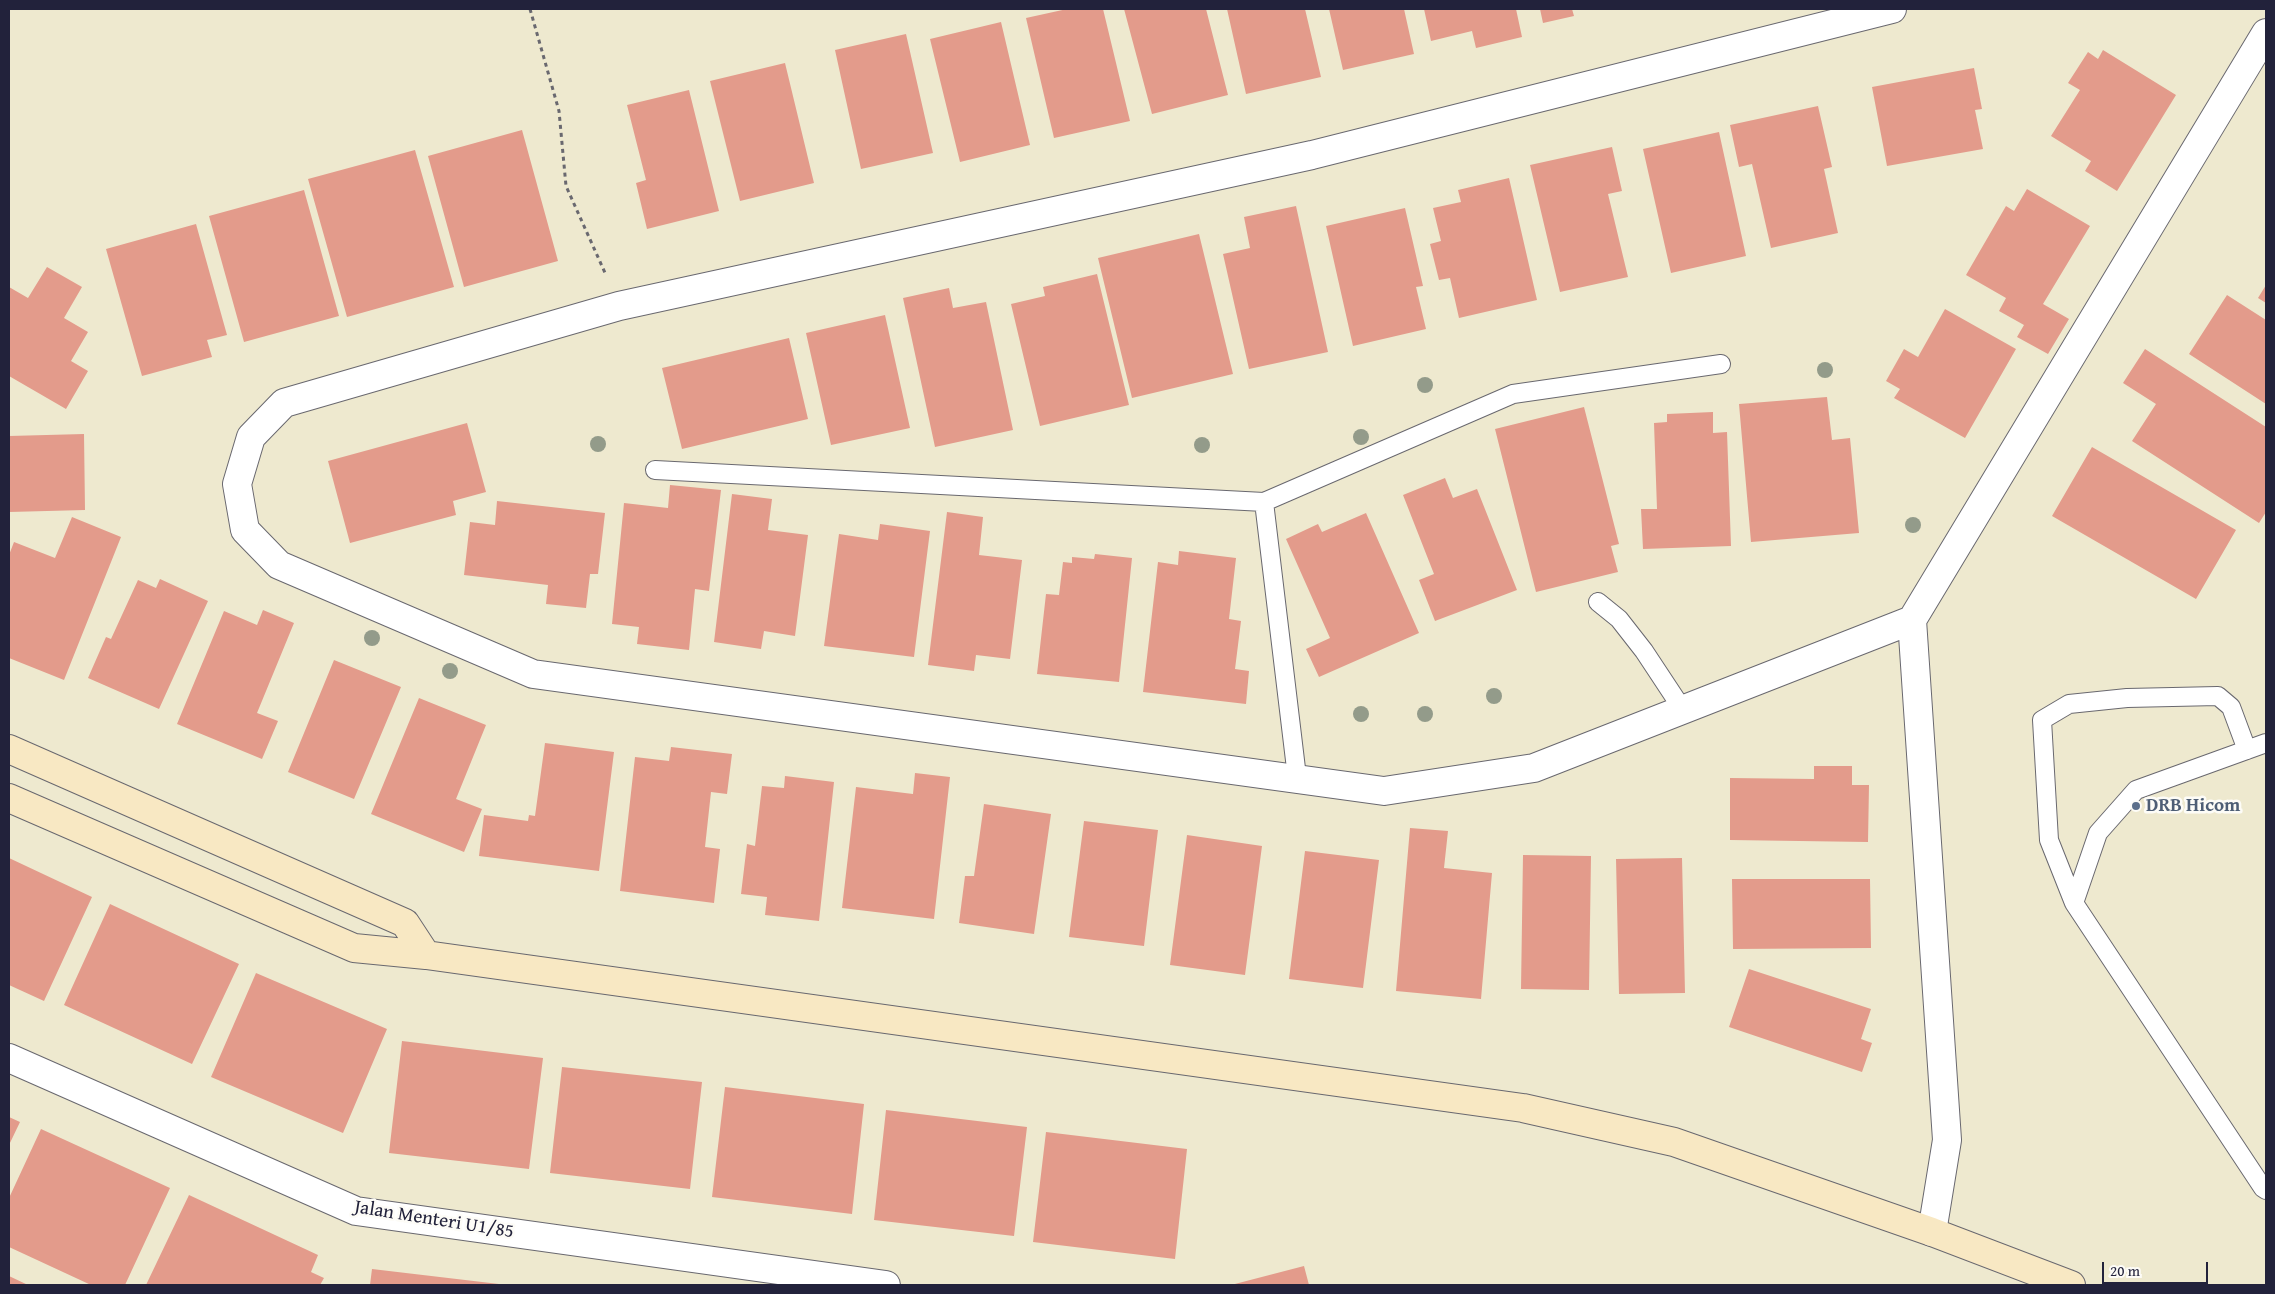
<!DOCTYPE html>
<style>
body{margin:0}
#map{position:relative;width:2275px;height:1294px;overflow:hidden;background:#eee9cf;font-family:"Gentium Book Plus",serif}
canvas{display:block}
.frame{position:absolute;inset:0;border:10px solid #22223b;pointer-events:none}
.scale{position:absolute;left:2102px;top:1262px;width:106px;height:22px;box-sizing:border-box;border:2px solid #22223b;border-top:0;padding-left:6px;font-size:15px;line-height:18px;white-space:nowrap;color:#22223b;-webkit-text-stroke:4px #fdfcf7;paint-order:stroke}
</style>
<div id="map">
<canvas width="2275" height="1294"></canvas>
<div class="frame"></div>
<div class="scale">20 m</div>
</div>
<script>
const ctx = document.querySelector('canvas').getContext('2d');
ctx.lineJoin = 'round';
function fillPath(path, color) {
  ctx.fillStyle = color;
  ctx.fill(path, 'evenodd');
}
function poly(rows) {
  const path = new Path2D();
  for (const r of rows) {
    path.moveTo(r[0], r[1]);
    for (let i = 2; i < r.length; i += 2) path.lineTo(r[i], r[i + 1]);
  }
  return path;
}
function stroke(path, color, width, dash) {
  ctx.strokeStyle = color;
  ctx.lineWidth = width;
  ctx.lineCap = dash ? 'butt' : 'round';
  ctx.setLineDash(dash || []);
  ctx.stroke(path);
}
function drawText(font, color, halo, rows, align = 'center') {
  ctx.font = font + ' "Gentium Book Plus",serif';
  ctx.lineWidth = 5;
  ctx.setLineDash([]);
  ctx.textBaseline = 'middle';
  ctx.strokeStyle = halo;
  ctx.fillStyle = color;
  for (const [text, x, y, turn = 0] of rows) {
    ctx.save();
    ctx.translate(x, y);
    ctx.rotate((+turn || 0) * Math.PI / 180);
    ctx.textAlign = isNaN(turn) ? turn : align;
    if (halo) ctx.strokeText(text, 0, 0);
    ctx.fillText(text, 0, 0);
    ctx.restore();
  }
}
fillPath(poly([
 [1067,9,1103,9,1130,121,1054,138,1026,18],
 [1124,9,1206,9,1228,95,1152,114],
 [1227,9,1305,9,1321,77,1246,94],
 [1329,9,1404,9,1414,54,1343,70],
 [1424,9,1516,9,1522,37,1476,48,1472,31,1431,41],
 [1540,9,1572,9,1574,16,1543,23],
 [1001,22,1030,145,960,162,930,39],
 [906,34,933,153,861,169,835,50],
 [2103,50,2176,95,2117,191,2085,171,2091,161,2051,136,2080,90,2068,83,2088,52,2098,59],
 [785,63,814,183,740,201,710,81],
 [1974,68,1982,109,1975,110,1983,149,1887,166,1872,87],
 [689,90,719,211,647,229,636,183,646,180,627,105],
 [1818,106,1832,167,1824,169,1838,233,1771,248,1752,164,1739,167,1730,125],
 [522,130,558,261,464,287,428,156],
 [1719,132,1746,256,1671,273,1643,149],
 [1612,147,1622,191,1608,194,1628,277,1560,292,1530,165],
 [415,150,454,287,347,317,308,179],
 [1509,178,1537,300,1459,318,1450,278,1439,280,1430,244,1441,241,1433,208,1461,202,1458,190],
 [2027,189,2090,226,2043,304,2069,319,2048,354,2017,337,2024,325,1999,311,2006,298,1966,275,2006,206,2014,211],
 [304,190,339,316,244,342,209,216],
 [1296,206,1328,352,1249,369,1223,254,1250,248,1244,217],
 [1405,208,1423,286,1416,287,1426,329,1353,346,1326,226],
 [196,224,227,335,207,340,212,357,142,376,106,249],
 [1199,234,1233,374,1132,398,1098,258],
 [47,267,82,287,64,318,88,332,71,361,88,371,66,409,9,376,9,287,28,298],
 [1097,274,1129,405,1040,426,1011,304,1045,296,1043,287],
 [2266,285,2266,303,2258,298],
 [949,288,953,308,986,302,1013,430,935,447,903,298],
 [2227,295,2266,320,2266,404,2189,354],
 [1945,309,2016,349,1965,438,1894,398,1900,389,1886,381,1904,349,1918,357],
 [885,315,910,428,831,445,806,333],
 [789,338,808,419,682,449,662,368],
 [2145,349,2266,427,2266,512,2259,523,2132,441,2156,404,2123,383],
 [1827,397,1832,440,1850,438,1859,533,1751,542,1739,404],
 [1584,407,1619,544,1611,546,1618,572,1536,592,1495,429],
 [1713,412,1713,433,1727,432,1731,546,1643,549,1641,509,1657,509,1654,423,1667,422,1667,414],
 [467,423,486,492,453,501,456,515,350,543,328,461],
 [84,434,85,510,9,512,9,436],
 [2092,447,2236,530,2196,599,2052,516],
 [1445,478,1453,498,1477,489,1517,590,1435,621,1419,580,1434,574,1403,495],
 [670,485,721,490,709,591,695,589,689,650,637,644,639,627,612,624,624,503,668,508],
 [732,494,772,499,768,530,808,535,795,636,764,631,761,649,714,642],
 [497,501,605,513,598,574,590,574,586,608,546,604,548,585,464,575,470,522,495,525],
 [947,512,983,517,979,555,1022,560,1010,659,976,655,974,671,928,665],
 [1366,513,1419,633,1319,677,1306,649,1330,638,1286,539,1318,524,1322,532],
 [72,517,121,537,64,680,9,658,9,555,14,542,55,558],
 [880,524,930,531,914,657,824,646,839,534,878,540],
 [1179,551,1236,558,1229,619,1241,621,1235,669,1249,671,1246,704,1143,692,1158,562,1178,565],
 [1095,554,1132,558,1119,682,1037,674,1046,594,1059,595,1063,562,1072,563,1072,557,1094,559],
 [160,579,208,601,159,709,88,678,106,637,111,639,138,580,156,588],
 [263,610,294,623,257,713,278,721,262,759,177,724,224,611,257,625],
 [334,660,401,687,354,799,288,772],
 [419,698,486,725,456,799,482,809,464,852,371,814],
 [545,743,614,752,599,871,479,856,484,815,528,821,529,815,535,816],
 [671,747,732,754,727,794,711,792,705,847,720,849,714,903,620,891,635,757,669,761],
 [1814,766,1852,766,1852,785,1869,785,1868,842,1730,840,1730,778,1814,779],
 [915,773,950,777,934,919,842,908,856,787,913,794],
 [785,776,834,782,819,921,765,915,767,897,741,894,747,844,755,846,762,786,784,788],
 [984,804,1051,814,1034,934,959,923,965,876,974,876],
 [1084,821,1158,830,1144,946,1069,937],
 [1410,828,1448,831,1444,868,1492,873,1481,999,1396,991],
 [1187,835,1262,846,1245,975,1170,965],
 [1305,851,1379,860,1363,988,1289,979],
 [1523,855,1591,856,1589,990,1521,989],
 [9,858,92,897,44,1001,9,985],
 [1682,858,1685,993,1619,994,1616,859],
 [1732,879,1870,879,1871,948,1733,949],
 [110,904,239,964,192,1064,64,1005],
 [1749,969,1871,1009,1861,1039,1872,1043,1862,1072,1729,1027],
 [256,973,387,1029,343,1133,211,1077],
 [402,1041,543,1058,529,1169,389,1153],
 [562,1067,702,1082,690,1189,550,1173],
 [725,1087,864,1104,852,1214,712,1197],
 [886,1110,1027,1127,1014,1236,874,1220],
 [9,1117,20,1122,9,1145],
 [41,1129,170,1188,125,1285,91,1285,9,1247,9,1198],
 [1046,1132,1187,1149,1175,1259,1033,1242],
 [189,1195,318,1255,311,1272,324,1278,320,1285,146,1285],
 [1304,1266,1309,1285,1231,1285],
 [372,1269,499,1284,499,1285,370,1285],
 [9,1276,28,1285,9,1285]
]), '#e39b8b');
const lane = poly([
 [655,470,1264,502,1297,777],
 [1264,502,1513,394,1721,364],
 [1598,602,1619,619,1644,651,1683,710],
 [2266,743,2136,790,2098,833,2074,903,2263,1188,2266,1190],
 [2074,903,2049,840,2042,720,2069,704,2127,698,2218,696,2231,707,2247,750]
]);
const street = poly([
 [1892,9,1312,155,619,306,284,403,251,437,237,484,245,530,279,565,533,674,1384,791,1534,768,1912,620],
 [9,1058,356,1211,886,1285],
 [1932,1232,1947,1140,1912,620,2266,33]
]);
const secondary = poly([
 [9,749,405,923,426,955],
 [9,798,354,948,426,955,1523,1108,1674,1142,1932,1232,2071,1285]
]);
stroke(lane, '#69686f', 20);
stroke(street, '#69686f', 30);
stroke(secondary, '#69686f', 30);
stroke(poly([
 [530,9,559,111,566,186,606,275]
]), '#69686f', 3, [4, 4]);
stroke(lane, '#fff', 18);
stroke(street, '#fff', 28);
stroke(secondary, '#f8e8c3', 28);
ctx.fillStyle = '#939b8a';
for (const [x, y] of [
 [1825,370],
 [1425,385],
 [1361,437],
 [598,444],
 [1202,445],
 [1913,525],
 [372,638],
 [450,671],
 [1494,696],
 [1361,714],
 [1425,714]
]) {
  ctx.beginPath();
  ctx.arc(x, y, 8, 0, 2 * Math.PI);
  ctx.fill();
}
for (const [x, y, r, color] of [
 [2136,806,5,"#5c6f8a"]
]) {
  const dot = new Path2D();
  dot.arc(x, y, r, 0, 2 * Math.PI);
  ctx.fillStyle = color;
  ctx.fill(dot);
  stroke(dot, '#fdfcf7', 2);
}
drawText('bold 19px', '#4e5e75', '#fdfcf7', [
 ["DRB Hicom",2146,806]
], 'left');
drawText('19px', '#22223b', '#fdfcf7', [
 ["Jalan Menteri U1/85",434,1220,9]
]);
</script>
